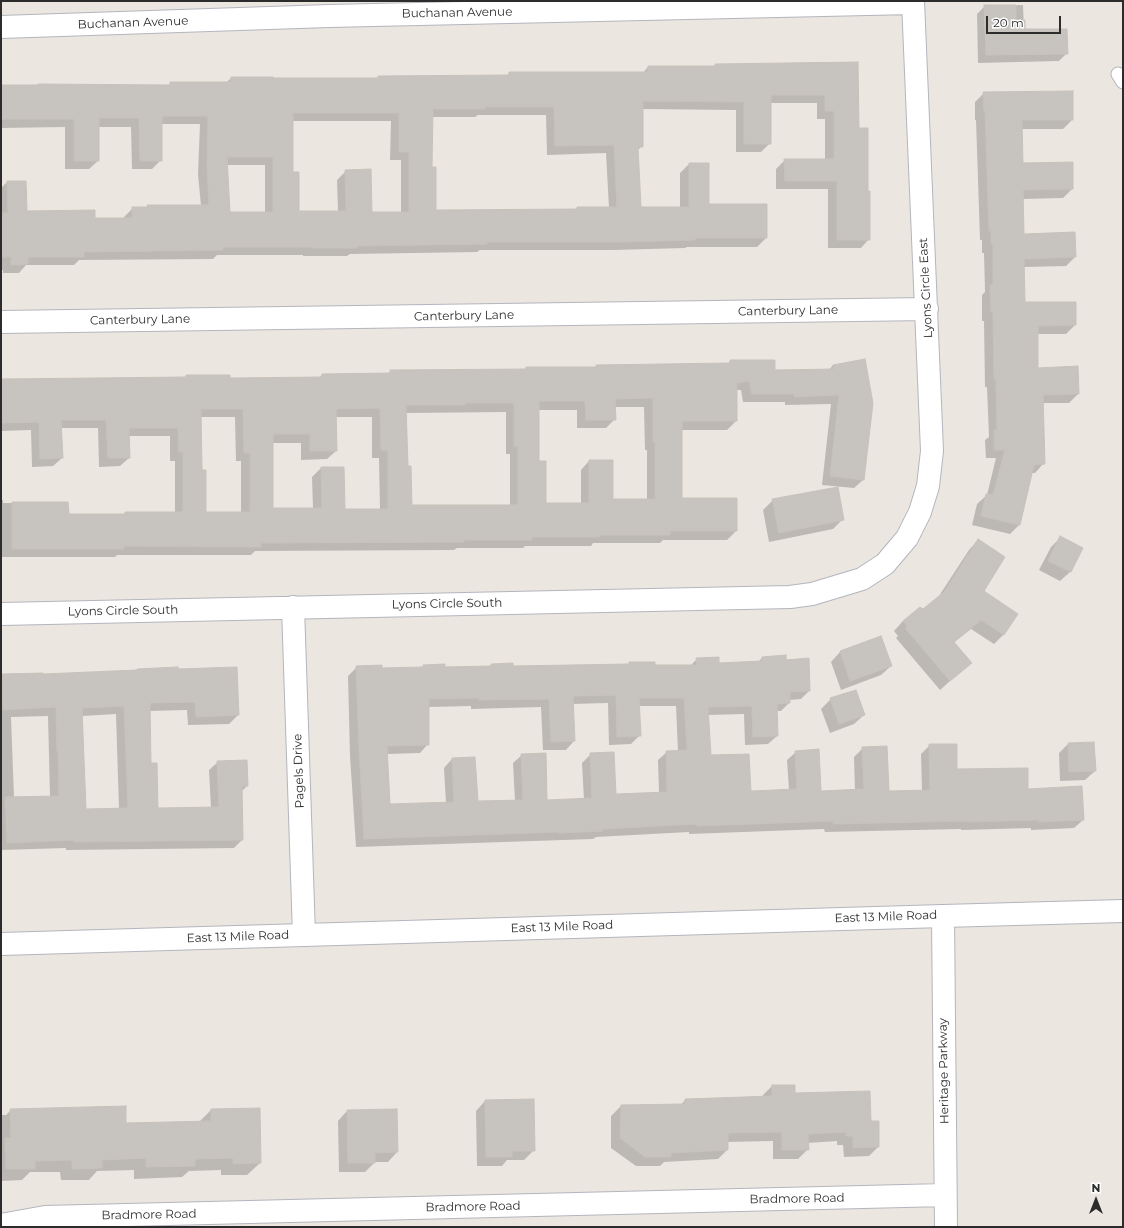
<!DOCTYPE html>
<style>
body{margin:0}
#map{position:relative;width:1124px;height:1228px;overflow:hidden;background:#ece6e0;font-family:Montserrat,sans-serif}
canvas{display:block}
.frame{position:absolute;inset:0;border:2px solid #2c2c2c;pointer-events:none}
.north{position:absolute;left:1076px;top:1180px;width:40px;height:40px;-webkit-text-stroke:3px #fff;paint-order:stroke;rotate:0deg;font-size:11px;font-weight:700;line-height:16px;text-align:center;color:#2c2c2c}
.north::after{content:'';display:block;margin:auto;width:14px;height:18px;background:#2c2c2c;clip-path:polygon(50% 0,100% 100%,50% 72%,0 100%)}
.scale{position:absolute;left:986px;top:16px;width:75px;height:18px;box-sizing:border-box;border:2px solid #2c2c2c;border-top:0;padding-left:5px;font-size:12px;line-height:14px;white-space:nowrap;color:#2c2c2c;-webkit-text-stroke:3px #fff;paint-order:stroke}
</style>
<div id="map">
<canvas width="1124" height="1228"></canvas>
<div class="frame"></div>
<div class="north">N</div>
<div class="scale">20 m</div>
</div>
<script>
const ctx = document.querySelector('canvas').getContext('2d');
ctx.lineJoin = 'round';
function fillPath(path, color) {
  ctx.fillStyle = color;
  ctx.fill(path, 'evenodd');
}
function poly(rows) {
  const path = new Path2D();
  for (const r of rows) {
    path.moveTo(r[0], r[1]);
    for (let i = 2; i < r.length; i += 2) path.lineTo(r[i], r[i + 1]);
  }
  return path;
}
function stroke(path, color, width, dash) {
  ctx.strokeStyle = color;
  ctx.lineWidth = width;
  ctx.lineCap = dash ? 'butt' : 'round';
  ctx.setLineDash(dash || []);
  ctx.stroke(path);
}
function drawText(font, color, halo, rows, align = 'center') {
  ctx.font = font + ' Montserrat,sans-serif';
  ctx.lineWidth = 3.5;
  ctx.setLineDash([]);
  ctx.textBaseline = 'middle';
  ctx.strokeStyle = halo;
  ctx.fillStyle = color;
  for (const [text, x, y, turn = 0] of rows) {
    ctx.save();
    ctx.translate(x, y);
    ctx.rotate((+turn || 0) * Math.PI / 180);
    ctx.textAlign = isNaN(turn) ? turn : align;
    if (halo) ctx.strokeText(text, 0, 0);
    ctx.fillText(text, 0, 0);
    ctx.restore();
  }
}
fillPath(poly([
 [1023,5,1024,30,1067,53,1059,61,978,63,977,14,985,6],
 [857,63,858,129,867,192,869,239,861,248,828,248,828,189,776,189,776,169,785,160,825,160,825,119,817,119,817,103,770,103,770,143,761,152,736,152,736,110,642,109,642,146,637,151,640,208,680,208,680,173,689,164,708,164,708,205,766,238,757,247,687,247,685,248,613,250,480,250,477,252,350,254,347,256,303,256,303,255,217,255,213,259,79,260,74,265,26,265,19,273,3,273,3,270,1,270,1,188,7,182,26,212,94,219,124,219,124,217,133,208,146,208,148,206,201,206,198,174,200,124,161,124,161,160,152,169,132,169,131,127,98,127,98,161,89,169,65,169,65,127,1,128,1,86,37,86,38,85,168,86,171,83,226,83,231,78,272,79,376,79,378,77,507,76,510,73,643,73,648,67,713,67,715,65],
 [478,115,546,115,547,155,606,153,609,208,576,210,435,211,431,168,432,117,475,117],
 [292,121,391,121,390,160,401,160,401,213,371,213,346,171,337,180,338,212,298,212,292,173],
 [226,165,265,165,265,213,229,213],
 [984,93,1072,120,1063,129,1021,129,1022,164,1072,189,1063,198,1022,199,1023,235,1075,257,1066,266,1024,267,1024,303,1075,325,1066,334,1037,334,1037,369,1078,394,1069,403,1043,403,1044,463,1035,473,1031,473,1019,525,1010,534,972,525,977,504,987,495,996,458,986,458,985,440,989,437,987,387,985,387,984,321,982,321,982,295,985,292,984,253,982,253,982,240,980,240,976,120,975,120,975,102],
 [731,361,774,371,829,370,833,365,863,480,854,488,822,485,831,404,785,405,785,402,743,402,741,390,736,390,736,421,727,430,681,430,681,499,736,531,727,540,663,540,660,543,593,543,591,546,525,546,523,548,457,548,454,550,255,551,251,555,117,555,115,557,1,557,1,500,3,500,3,503,67,503,68,515,122,515,125,513,175,513,175,461,170,461,170,436,128,436,129,458,120,466,99,467,98,428,61,428,62,458,53,466,32,467,31,430,1,431,1,380,184,378,186,376,229,379,319,378,322,375,388,374,391,371,524,371,526,368,595,368,597,366,728,364],
 [614,407,644,407,645,450,647,450,647,500,612,500,589,461,581,470,581,504,545,504,538,462,538,410,577,410,577,428,606,428,615,419],
 [506,412,506,454,510,454,510,506,411,506,407,467,406,413],
 [200,417,235,417,236,461,241,461,241,513,205,513,201,471],
 [335,417,372,417,372,458,379,458,380,510,344,510,321,468,312,477,313,509,272,509,272,443,301,443,301,460,327,459,336,451],
 [773,500,843,519,833,529,769,542,763,510],
 [1061,537,1082,548,1070,572,1060,581,1039,570,1051,547],
 [978,540,982,591,1017,614,1003,635,994,644,971,629,953,643,970,663,940,690,896,638,898,636,894,631,903,621,923,611,937,599,969,550],
 [880,638,891,666,881,675,841,690,831,662,840,652],
 [762,658,785,661,809,691,801,699,789,700,789,703,781,711,776,711,777,736,768,744,745,745,744,714,708,715,710,756,750,792,789,790,787,760,796,752,820,792,855,791,854,757,863,748,888,792,922,791,921,754,930,745,956,770,1027,790,1083,820,1074,828,1031,830,1031,828,961,830,961,829,825,832,824,829,689,834,689,832,596,837,593,839,356,847,350,756,348,676,357,667,381,669,421,668,424,666,444,668,490,667,492,665,512,667,628,665,629,663,654,666,690,666,697,659,718,664,758,662],
 [608,703,609,745,631,744,640,735,639,706,676,706,678,751,667,752,658,760,659,793,615,795,591,754,582,763,584,800,546,801,522,755,513,763,515,801,477,802,452,759,444,768,446,803,389,805,387,754,420,753,428,744,428,707,471,706,471,709,541,707,543,750,566,750,574,741,572,704],
 [177,670,238,715,229,724,188,725,187,710,149,711,150,764,157,809,211,808,209,770,218,762,247,786,241,792,242,840,234,848,66,850,66,848,1,850,1,677,2,675,42,675],
 [116,714,119,809,85,810,82,716],
 [48,716,50,797,14,798,11,717],
 [831,699,864,715,854,724,830,733,821,709],
 [1068,744,1095,771,1085,780,1060,781,1059,753],
 [772,1086,870,1122,878,1147,869,1156,844,1157,843,1145,837,1145,837,1141,807,1143,808,1149,798,1159,773,1159,773,1141,727,1142,727,1150,718,1159,664,1162,660,1166,636,1166,611,1148,611,1116,621,1106,681,1105,685,1100,763,1097,763,1095],
 [485,1101,534,1150,524,1160,507,1160,502,1166,477,1166,476,1111],
 [11,1110,125,1124,199,1122,211,1110,260,1163,247,1175,221,1175,221,1170,189,1171,182,1177,134,1179,134,1170,97,1171,89,1180,61,1180,60,1172,30,1172,22,1180,1,1181,1,1115,6,1115],
 [347,1111,397,1152,388,1162,375,1162,365,1172,339,1172,338,1121]
]), '#0003');
const building = poly([
 [984,5,1016,5,1016,20,1025,20,1025,29,1067,29,1068,54,986,55,984,5],
 [858,62,859,128,868,128,868,191,870,191,870,240,837,240,837,181,785,181,784,159,834,159,834,111,825,111,825,95,771,95,771,144,744,144,744,102,643,101,643,147,638,147,641,207,689,207,689,163,709,163,709,204,767,204,767,238,695,238,695,240,623,242,487,242,487,244,357,246,357,248,311,248,311,247,223,247,223,250,84,252,84,257,28,257,28,264,11,265,11,257,1,257,1,213,8,213,7,181,26,181,27,211,95,210,95,218,132,218,132,207,148,207,147,205,209,205,207,165,208,116,162,116,162,161,140,161,139,118,99,118,99,161,74,161,74,119,1,119,1,85,38,85,38,84,170,85,170,82,231,82,231,77,273,77,273,78,378,78,378,76,509,75,509,72,648,72,648,66,715,66,715,64,858,62],
 [485,107,554,107,555,146,614,145,617,207,577,207,577,209,436,210,436,167,432,167,433,109,485,109,485,107],
 [293,113,399,113,399,152,409,152,409,212,372,212,371,169,345,170,346,211,299,211,299,172,293,172,293,113],
 [227,157,273,157,273,212,230,212,227,157],
 [1073,91,1073,120,1022,120,1023,163,1073,162,1073,189,1023,190,1024,234,1075,232,1076,257,1024,259,1025,302,1076,302,1076,325,1038,326,1038,368,1078,366,1079,394,1043,395,1045,464,1034,465,1020,525,981,516,986,494,993,495,1005,450,994,450,994,430,997,430,996,379,994,379,993,312,991,312,990,285,993,285,993,244,991,244,991,231,989,231,985,111,984,111,983,92,1073,91],
 [865,359,873,403,864,480,830,476,839,395,794,397,794,394,752,394,749,381,737,383,737,421,682,421,682,498,737,498,737,531,670,531,670,535,600,535,600,537,532,537,532,540,464,540,464,542,261,543,261,547,124,546,124,549,12,549,12,502,68,502,69,514,125,514,125,512,183,512,183,452,179,452,178,428,129,428,130,458,108,458,106,420,61,420,63,458,40,459,39,422,1,423,1,379,186,377,186,375,230,375,230,378,322,377,322,374,390,373,390,370,526,369,526,367,596,367,596,365,730,363,730,360,775,360,775,370,834,369,833,365,865,359],
 [653,398,653,442,655,442,655,499,613,499,613,460,589,460,589,503,546,503,546,461,539,461,539,401,585,401,586,420,616,420,615,399,653,398],
 [465,403,514,403,514,446,518,446,518,505,412,505,411,466,408,466,406,405,465,405,465,403],
 [380,408,381,450,388,450,388,509,345,509,344,467,321,467,322,508,273,508,273,434,310,434,310,451,337,451,336,409,380,408],
 [201,409,243,409,244,453,250,453,250,512,206,512,206,470,202,470,201,409],
 [838,487,844,520,779,533,772,499,838,487],
 [1060,536,1083,548,1071,572,1048,561,1060,536],
 [978,539,1005,557,984,591,1018,614,1004,635,981,620,954,642,972,663,950,681,905,628,908,627,903,621,920,607,923,609,944,592,978,539],
 [881,636,892,666,850,681,840,651,881,636],
 [786,655,786,660,809,658,810,691,790,692,790,703,777,704,778,736,753,737,752,706,708,707,711,755,749,754,751,791,797,789,795,751,819,749,821,791,864,789,862,747,887,746,889,791,930,790,929,744,957,744,957,769,1028,768,1028,789,1082,786,1084,820,1039,822,1039,820,969,822,969,821,833,824,833,821,697,826,697,824,603,829,603,831,558,833,558,832,364,839,359,746,356,666,382,665,382,668,423,667,423,665,445,664,445,667,491,666,491,664,513,663,513,666,629,664,629,662,655,662,655,665,697,665,696,658,719,657,719,663,762,661,762,657,786,655],
 [616,695,617,737,641,736,639,698,684,698,687,750,666,751,667,792,616,794,614,752,590,753,592,798,547,800,546,753,521,754,523,800,478,801,475,757,452,758,454,802,390,804,387,746,429,745,429,699,479,698,479,700,549,699,551,742,575,741,573,696,616,695],
 [178,667,178,669,237,667,239,715,196,717,195,702,150,703,151,763,157,763,158,808,219,807,217,761,247,760,248,786,242,786,243,840,74,842,74,840,7,843,5,797,59,796,58,751,57,751,56,707,3,710,2,674,43,673,43,674,137,670,137,669,178,667],
 [124,706,128,808,86,809,82,708,124,706],
 [856,690,865,715,839,724,830,698,856,690],
 [1094,742,1096,771,1069,772,1068,743,1094,742],
 [772,1085,795,1085,795,1093,870,1091,871,1121,879,1121,879,1147,853,1148,853,1136,846,1136,846,1132,808,1134,809,1150,782,1150,782,1132,728,1133,728,1150,671,1153,671,1157,645,1157,620,1138,621,1105,685,1104,685,1099,772,1096,772,1085],
 [534,1099,535,1151,512,1151,512,1157,486,1157,485,1100,534,1099],
 [126,1106,126,1123,211,1121,211,1109,260,1108,261,1163,233,1164,233,1158,195,1159,195,1166,146,1167,146,1158,102,1160,102,1168,72,1169,72,1160,35,1161,35,1169,6,1169,5,1138,11,1138,10,1109,126,1106],
 [397,1109,398,1152,375,1153,375,1163,348,1163,347,1110,397,1109]
]);
fillPath(building, '#c7c3bf');
stroke(building, '#c7c2b9', 1);
const service = poly([
 [1118,74,1123,82]
]);
const minor = poly([
 [1,27,329,16,913,3],
 [1,322,927,309],
 [293,607,304,935],
 [1,614,790,597,812,594,862,579,885,564,907,538,920,512,928,486,932,451,913,1],
 [943,916,946,1227],
 [1,1225,45,1217,945,1195]
]);
const secondary = poly([
 [1,944,943,916,1123,911]
]);
stroke(service, '#b3b6be', 15);
stroke(minor, '#b3b6be', 24);
stroke(secondary, '#b3b6be', 24);
stroke(service, '#fff', 13);
stroke(minor, '#fff', 22);
stroke(secondary, '#fff', 22);
drawText('12px', '#2c2c2c', '#fff', [
 ["Buchanan Avenue",457,13,-1],
 ["Buchanan Avenue",133,23,-2],
 ["Lyons Circle East",926,288,-93],
 ["Canterbury Lane",788,311,-1],
 ["Canterbury Lane",464,316,-1],
 ["Canterbury Lane",140,320,-1],
 ["Lyons Circle South",447,604,-1],
 ["Lyons Circle South",123,611,-1],
 ["Pagels Drive",299,771,-92],
 ["East 13 Mile Road",886,917,-2],
 ["East 13 Mile Road",562,927,-2],
 ["East 13 Mile Road",238,937,-2],
 ["Heritage Parkway",944,1071,-91],
 ["Bradmore Road",797,1199,-1],
 ["Bradmore Road",473,1207,-1],
 ["Bradmore Road",149,1215,-1]
]);
</script>
